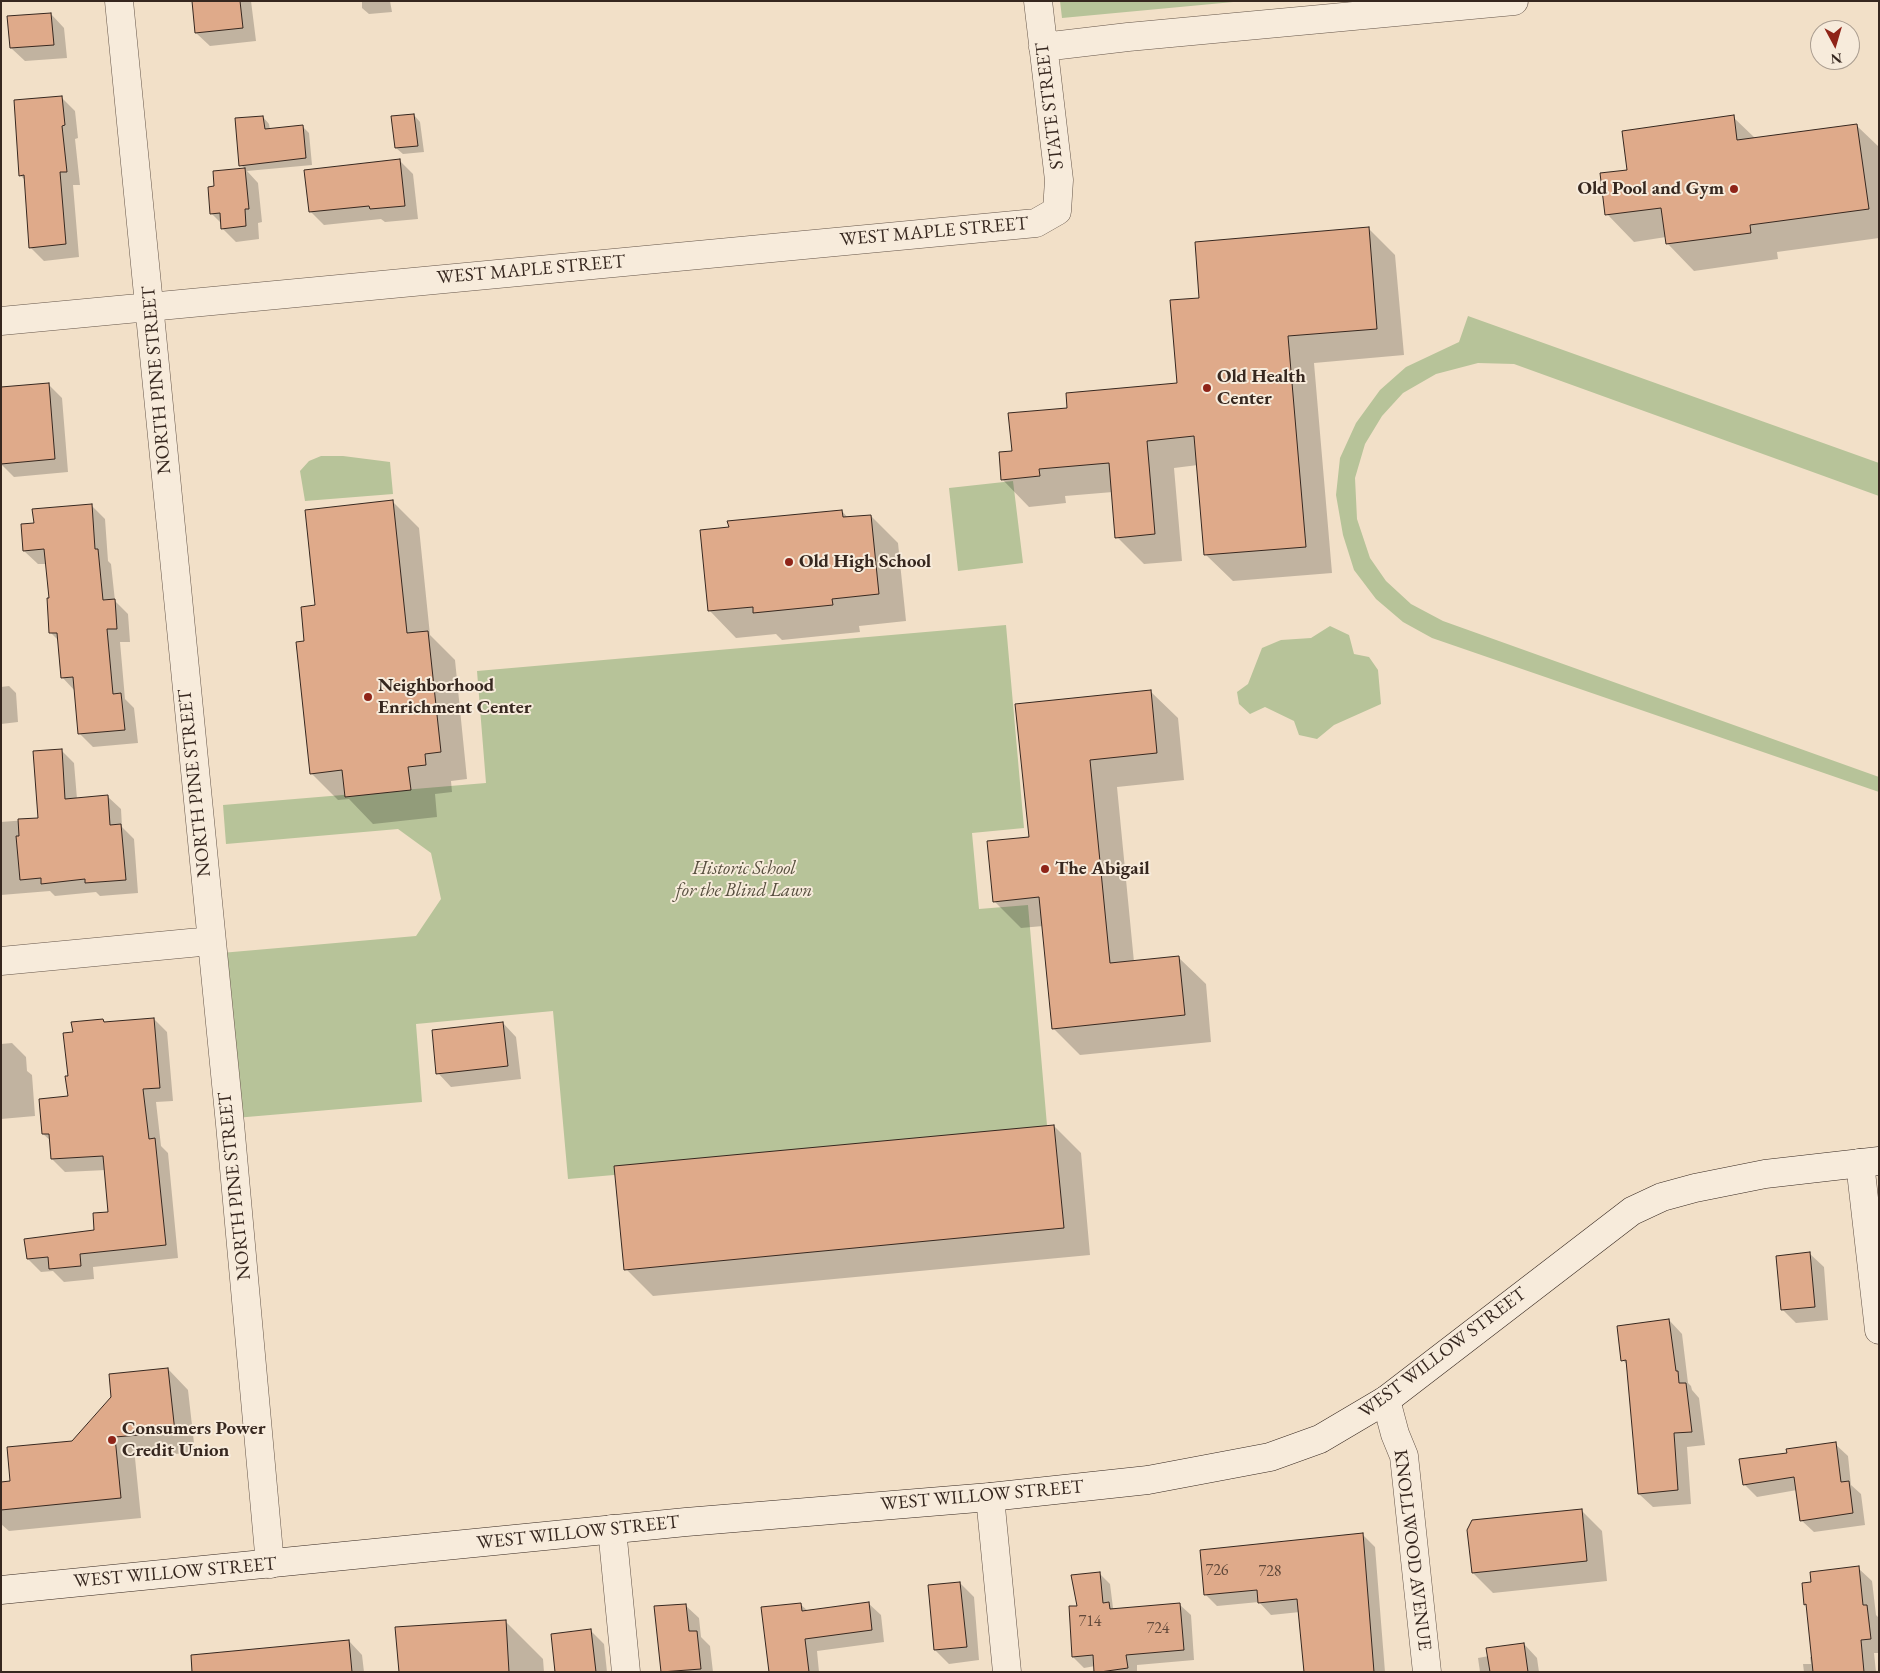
<!DOCTYPE html>
<style>
body{margin:0}
#map{position:relative;width:1880px;height:1673px;overflow:hidden;background:#f2e0c8;font-family:"EB Garamond",serif}
canvas{display:block}
.frame{position:absolute;inset:0;border:2px solid #36271f;pointer-events:none}
.north{position:absolute;left:1810px;top:20px;width:50px;height:50px;box-sizing:border-box;background:#f7ebdb;border:1px solid #aa9d90;border-radius:50%;rotate:174deg;font-size:14px;font-weight:700;line-height:20px;text-align:center;color:#36271f}
.north::after{content:'';display:block;margin:auto;width:18px;height:22px;background:#8f2418;clip-path:polygon(50% 0,100% 100%,50% 72%,0 100%)}
</style>
<div id="map">
<canvas width="1880" height="1673"></canvas>
<div class="frame"></div>
<div class="north">N</div>
</div>
<script>
const ctx = document.querySelector('canvas').getContext('2d');
ctx.lineJoin = 'round';
function fillPath(path, color) {
  ctx.fillStyle = color;
  ctx.fill(path, 'evenodd');
}
function poly(rows) {
  const path = new Path2D();
  for (const r of rows) {
    path.moveTo(r[0], r[1]);
    for (let i = 2; i < r.length; i += 2) path.lineTo(r[i], r[i + 1]);
  }
  return path;
}
function stroke(path, color, width, dash) {
  ctx.strokeStyle = color;
  ctx.lineWidth = width;
  ctx.lineCap = dash ? 'butt' : 'round';
  ctx.setLineDash(dash || []);
  ctx.stroke(path);
}
function drawText(font, color, halo, rows, align = 'center') {
  ctx.font = font + ' "EB Garamond",serif';
  ctx.lineWidth = 4;
  ctx.setLineDash([]);
  ctx.textBaseline = 'middle';
  ctx.strokeStyle = halo;
  ctx.fillStyle = color;
  for (const [text, x, y, turn = 0] of rows) {
    ctx.save();
    ctx.translate(x, y);
    ctx.rotate((+turn || 0) * Math.PI / 180);
    ctx.textAlign = isNaN(turn) ? turn : align;
    if (halo) ctx.strokeText(text, 0, 0);
    ctx.fillText(text, 0, 0);
    ctx.restore();
  }
}
fillPath(poly([
 [1060,1,1244,1,1062,18],
 [1468,316,1879,463,1879,496,1514,364,1478,363,1436,374,1403,393,1382,416,1365,444,1355,478,1357,519,1370,558,1386,581,1411,604,1443,621,1879,777,1879,792,1432,638,1403,622,1376,599,1354,570,1343,535,1336,495,1340,458,1356,423,1380,390,1406,367,1459,342],
 [321,456,343,456,390,462,393,494,305,501,300,471,309,461],
 [1013,481,1023,563,958,571,949,488],
 [1006,625,1024,828,972,833,979,909,1028,905,1048,1137,568,1179,553,1011,416,1024,422,1102,235,1118,221,953,416,936,441,899,431,853,398,829,226,844,223,805,486,783,477,671],
 [1330,626,1349,635,1354,654,1369,657,1378,670,1381,704,1334,725,1317,739,1299,735,1294,721,1265,707,1250,714,1239,704,1237,692,1248,684,1262,648,1281,640,1311,638]
]), '#b7c399');
fillPath(poly([
 [193,1,251,1,256,41,210,46,196,33],
 [362,1,390,1,392,12,369,14,362,8],
 [51,14,64,28,67,58,25,61,11,48],
 [61,97,75,111,78,138,75,139,80,185,73,185,79,257,44,261,30,247,26,181,20,175],
 [414,115,420,122,424,152,403,154,396,148],
 [263,117,269,124,270,130,303,127,309,133,312,165,247,171,258,183,262,222,258,223,259,239,236,242,222,228,222,224,211,213,216,187,245,169,241,165],
 [1733,117,1756,139,1857,126,1879,147,1879,238,1777,252,1778,259,1694,271,1667,243,1666,237,1634,242,1607,214,1629,171],
 [399,160,413,174,418,219,385,222,381,219,324,225,310,211],
 [1368,228,1395,255,1404,355,1314,363,1332,573,1233,581,1205,554,1198,465,1174,468,1182,561,1144,564,1117,537,1113,492,1065,496,1066,503,1029,507,1002,479,1013,452,1069,409,1179,385,1201,299],
 [48,384,62,398,68,472,14,477,1,464,1,388],
 [392,501,419,528,430,635,455,660,467,779,451,781,452,792,435,794,437,817,373,824,349,799,338,800,311,773,306,642,316,606],
 [91,505,105,519,108,561,111,564,115,601,128,614,130,642,120,642,125,699,134,708,138,743,93,747,80,734,75,691,62,677,59,641,51,633,50,599,47,564,38,564,24,551,35,524],
 [842,511,848,518,871,516,898,543,906,621,859,626,860,632,782,640,776,634,736,638,709,610],
 [9,686,16,693,18,722,1,724,1,687],
 [1150,691,1178,718,1184,780,1117,787,1134,962,1178,957,1206,984,1211,1042,1080,1055,1053,1028,1043,926,1021,928,994,901,1030,838,1016,705],
 [61,750,74,763,77,799,107,796,121,809,122,827,134,839,138,893,100,896,96,892,55,896,50,891,1,895,1,822,39,819],
 [154,1019,167,1032,173,1101,156,1102,161,1146,168,1153,178,1258,93,1267,94,1279,64,1282,53,1271,41,1272,28,1259,96,1231,110,1213,106,1170,65,1172,52,1159,51,1141,43,1134,69,1098,69,1077,74,1034,103,1020,106,1023],
 [503,1023,516,1037,521,1079,451,1087,438,1073],
 [12,1043,26,1057,27,1071,32,1075,35,1116,1,1119,1,1044],
 [1054,1126,1081,1153,1090,1255,653,1296,626,1269],
 [1810,1254,1824,1267,1828,1320,1796,1323,1782,1309],
 [1669,1320,1682,1334,1688,1383,1691,1386,1692,1390,1699,1398,1705,1445,1687,1447,1691,1504,1653,1507,1639,1494,1628,1366,1623,1360],
 [168,1369,188,1390,195,1452,135,1458,141,1518,9,1531,1,1524,1,1483,12,1482,72,1442],
 [1835,1444,1848,1456,1851,1485,1861,1494,1865,1525,1814,1532,1801,1520,1797,1490,1757,1497,1744,1484,1788,1454],
 [1581,1510,1602,1531,1607,1581,1493,1593,1473,1573],
 [1363,1535,1375,1547,1385,1672,1305,1672,1300,1612,1271,1615,1259,1602,1217,1606,1205,1594],
 [1858,1568,1872,1581,1876,1615,1879,1618,1879,1653,1874,1653,1876,1672,1804,1672,1803,1664,1811,1664,1810,1657,1813,1657,1807,1606,1805,1604,1813,1583],
 [1099,1573,1110,1584,1113,1608,1115,1610,1180,1605,1191,1615,1194,1660,1137,1665,1137,1672,1096,1672,1095,1666,1084,1668,1073,1657,1078,1607],
 [960,1583,974,1597,979,1660,949,1664,935,1650,929,1586],
 [868,1603,881,1615,884,1642,817,1651,819,1672,770,1672,800,1604,808,1611],
 [685,1605,699,1618,701,1637,710,1646,713,1672,662,1672],
 [505,1621,543,1659,544,1672,400,1672],
 [591,1631,604,1644,607,1672,557,1672],
 [349,1641,362,1655,364,1672,215,1672],
 [1524,1644,1537,1658,1539,1672,1480,1672,1478,1658,1489,1656]
]), '#0003');
const building = poly([
 [192,1,240,1,243,28,195,33,192,1],
 [51,13,54,45,10,48,7,16,51,13],
 [62,96,65,125,62,126,67,172,60,172,66,244,29,248,24,175,19,176,14,100,62,96],
 [414,114,418,146,395,148,391,116,414,114],
 [1734,115,1737,140,1857,124,1869,209,1750,225,1751,233,1666,244,1661,208,1605,215,1600,173,1627,170,1622,131,1734,115],
 [263,116,265,129,303,125,306,158,239,166,235,118,263,116],
 [400,159,405,206,370,209,369,206,309,212,304,170,400,159],
 [245,168,249,209,245,209,246,226,221,229,220,213,210,214,208,187,214,186,213,171,245,168],
 [1369,227,1377,329,1288,336,1306,547,1204,555,1194,436,1147,441,1155,534,1115,538,1109,463,1039,469,1040,476,1001,480,999,452,1012,451,1008,413,1067,408,1066,393,1177,383,1170,300,1199,298,1195,242,1369,227],
 [49,383,55,459,1,464,1,387,49,383],
 [393,500,407,633,428,631,441,752,425,754,426,765,408,767,411,790,345,797,342,770,310,774,296,642,304,641,301,607,315,605,305,510,393,500],
 [92,504,95,549,98,549,103,600,115,599,117,629,107,629,113,694,121,693,125,730,78,734,73,677,61,678,57,633,49,633,47,598,49,598,44,549,23,551,21,524,34,523,32,509,92,504],
 [842,510,843,517,871,515,879,594,832,599,833,605,753,613,753,607,708,611,700,530,729,527,727,521,842,510],
 [1151,690,1157,753,1090,760,1110,963,1179,956,1185,1015,1052,1029,1039,897,993,902,987,841,1029,837,1015,704,1151,690],
 [62,749,65,799,108,795,110,825,121,824,126,880,85,883,85,879,41,884,41,878,20,880,16,836,19,836,18,819,38,818,33,751,62,749],
 [154,1018,160,1088,143,1089,149,1139,155,1138,166,1245,80,1254,81,1266,49,1269,48,1257,27,1259,24,1239,94,1230,93,1213,108,1212,103,1156,51,1159,49,1134,42,1134,39,1099,68,1096,65,1076,68,1076,63,1033,73,1032,71,1022,103,1019,104,1022,154,1018],
 [503,1022,508,1066,436,1074,432,1030,503,1022],
 [1054,1125,1064,1228,624,1270,614,1166,1054,1125],
 [1810,1252,1815,1307,1781,1310,1776,1256,1810,1252],
 [1669,1319,1676,1371,1678,1371,1679,1383,1686,1383,1692,1432,1674,1433,1678,1490,1638,1494,1626,1360,1621,1361,1617,1326,1669,1319],
 [168,1368,175,1432,115,1437,121,1498,1,1510,1,1482,10,1481,7,1447,72,1441,111,1397,109,1374,168,1368],
 [1836,1442,1841,1482,1849,1481,1853,1513,1800,1521,1794,1477,1743,1485,1739,1459,1787,1453,1786,1449,1836,1442],
 [1582,1509,1587,1561,1472,1573,1467,1530,1472,1520,1582,1509],
 [1363,1533,1374,1672,1304,1672,1297,1599,1258,1603,1257,1590,1204,1595,1200,1550,1363,1533],
 [1859,1566,1863,1605,1867,1605,1871,1639,1861,1640,1864,1672,1813,1672,1806,1604,1804,1605,1802,1583,1811,1582,1810,1572,1859,1566],
 [1100,1572,1103,1603,1109,1602,1110,1609,1180,1603,1184,1650,1126,1655,1128,1668,1100,1672,1094,1672,1093,1655,1072,1657,1069,1606,1077,1606,1071,1575,1100,1572],
 [960,1582,967,1647,934,1650,928,1585,960,1582],
 [869,1602,872,1630,805,1639,809,1672,769,1672,761,1607,801,1603,802,1611,869,1602],
 [686,1604,689,1631,697,1631,701,1669,661,1672,654,1606,686,1604],
 [506,1620,509,1672,399,1672,395,1627,506,1620],
 [591,1629,596,1672,555,1672,551,1634,591,1629],
 [349,1640,352,1672,192,1672,191,1655,349,1640],
 [1524,1643,1528,1672,1490,1672,1486,1648,1524,1643]
]);
fillPath(building, '#dfaa8a');
stroke(building, '#36271f', 1);
const street = poly([
 [119,1,230,1124,270,1564],
 [1043,47,1128,37,1514,1],
 [1,321,1036,223,1057,211,1059,180,1038,1],
 [1,961,211,941],
 [1860,1163,1879,1330],
 [1386,1400,1395,1434,1404,1456,1427,1672],
 [990,1497,1007,1672],
 [612,1529,626,1672]
]);
const secondary = poly([
 [1,1590,686,1522,990,1497,1148,1480,1270,1457,1320,1439,1386,1400,1632,1211,1662,1197,1695,1188,1765,1174,1879,1161]
]);
stroke(street, '#655549', 29);
stroke(secondary, '#36271f', 29);
stroke(street, '#f7ebdb', 28);
stroke(secondary, '#f7ebdb', 28);
for (const [x, y, r, color] of [
 [1734,189,5,"#8f2418"],
 [1207,388,5,"#8f2418"],
 [789,562,5,"#8f2418"],
 [368,697,5,"#8f2418"],
 [1045,869,5,"#8f2418"],
 [112,1440,5,"#8f2418"]
]) {
  const dot = new Path2D();
  dot.arc(x, y, r, 0, 2 * Math.PI);
  ctx.fillStyle = color;
  ctx.fill(dot);
  stroke(dot, '#f7ebdb', 2);
}
drawText('16px', '#60483a', null, [
 ["726",1217,1571],
 ["728",1270,1572],
 ["714",1090,1622],
 ["724",1158,1629]
]);
drawText('19px', '#36271f', '#f7ebdb', [
 ["STATE STREET",1050,106,-97],
 ["WEST MAPLE STREET",934,232,-5],
 ["WEST MAPLE STREET",531,270,-5],
 ["NORTH PINE STREET",157,380,-95],
 ["NORTH PINE STREET",195,783,-96],
 ["NORTH PINE STREET",235,1186,-96],
 ["WEST WILLOW STREET",1443,1353,-37],
 ["WEST WILLOW STREET",982,1496,-5],
 ["WEST WILLOW STREET",578,1533,-6],
 ["KNOLLWOOD AVENUE",1412,1550,83],
 ["WEST WILLOW STREET",175,1573,-5]
]);
drawText('bold 19px', '#36271f', '#f7ebdb', [
 ["Old Pool and Gym",1724,189,"right"],
 ["Old Health",1217,377],
 ["Center",1217,399],
 ["Old High School",799,562],
 ["Neighborhood",378,686],
 ["Enrichment Center",378,708],
 ["The Abigail",1055,869],
 ["Consumers Power",122,1429],
 ["Credit Union",122,1451]
], 'left');
drawText('italic 19px', '#564e3e', '#f7ebdb', [
 ["Historic School",744,869],
 ["for the Blind Lawn",744,891]
]);
</script>
